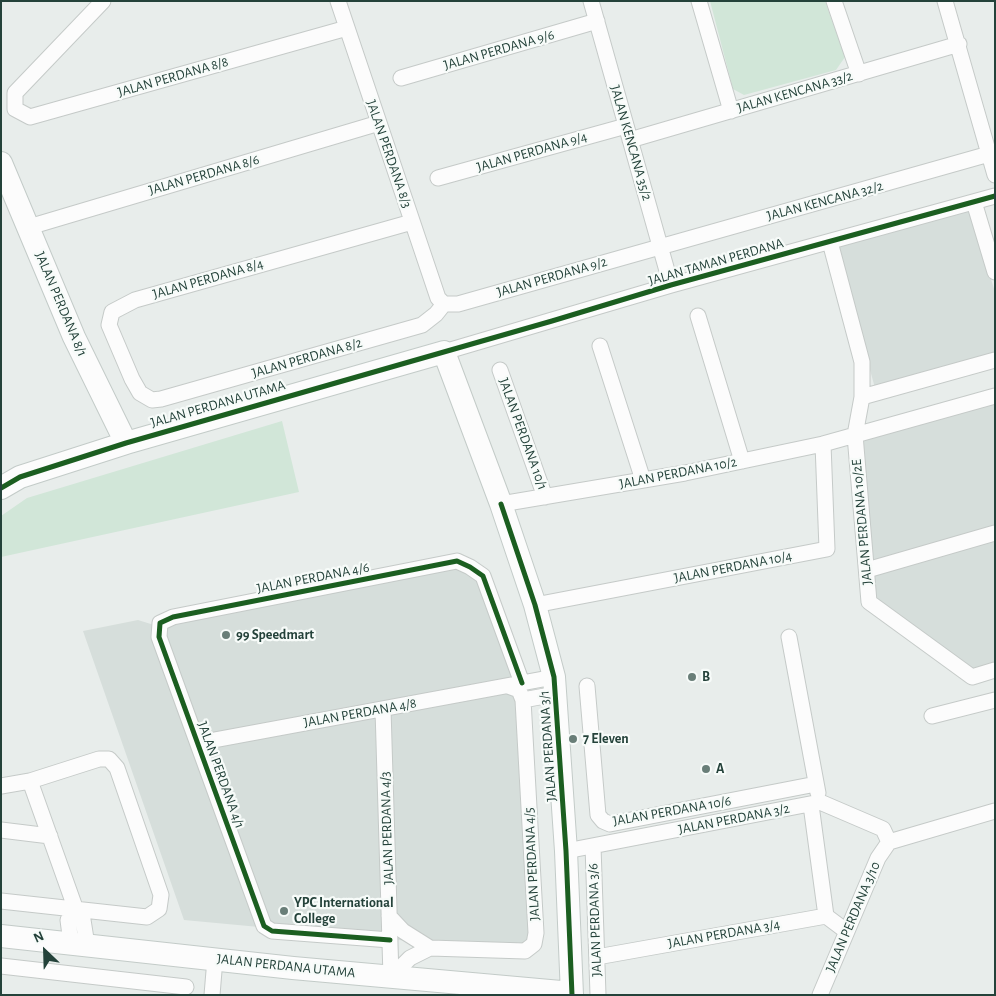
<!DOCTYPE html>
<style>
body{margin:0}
#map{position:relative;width:996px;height:996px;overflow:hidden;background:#e8edeb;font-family:"Alegreya Sans",sans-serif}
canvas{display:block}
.frame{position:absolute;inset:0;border:2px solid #24423a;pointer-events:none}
.north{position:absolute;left:20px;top:926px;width:50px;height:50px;-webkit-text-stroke:4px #f7fbf9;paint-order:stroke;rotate:336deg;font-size:14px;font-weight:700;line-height:20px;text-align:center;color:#24423a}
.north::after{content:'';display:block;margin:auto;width:18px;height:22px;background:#24423a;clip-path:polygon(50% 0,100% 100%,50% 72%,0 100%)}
</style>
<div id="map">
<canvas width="996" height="996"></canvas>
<div class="frame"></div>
<div class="north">N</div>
</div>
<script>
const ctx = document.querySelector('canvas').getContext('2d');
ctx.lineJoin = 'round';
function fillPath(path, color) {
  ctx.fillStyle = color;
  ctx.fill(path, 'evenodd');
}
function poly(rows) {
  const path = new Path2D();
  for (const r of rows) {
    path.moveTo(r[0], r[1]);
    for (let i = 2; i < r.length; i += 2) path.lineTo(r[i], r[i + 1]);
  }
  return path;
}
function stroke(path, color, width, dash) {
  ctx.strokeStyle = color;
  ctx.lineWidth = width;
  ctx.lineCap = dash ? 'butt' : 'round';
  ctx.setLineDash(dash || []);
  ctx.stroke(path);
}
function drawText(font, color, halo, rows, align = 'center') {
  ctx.font = font + ' "Alegreya Sans",sans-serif';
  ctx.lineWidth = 4.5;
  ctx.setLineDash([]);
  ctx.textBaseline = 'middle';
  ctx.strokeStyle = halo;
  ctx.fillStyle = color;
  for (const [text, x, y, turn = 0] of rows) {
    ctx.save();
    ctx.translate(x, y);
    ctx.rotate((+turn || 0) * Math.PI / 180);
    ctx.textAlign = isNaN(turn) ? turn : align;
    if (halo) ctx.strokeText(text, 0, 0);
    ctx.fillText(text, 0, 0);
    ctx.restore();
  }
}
fillPath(poly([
 [969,208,995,292,995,353,875,388,836,246],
 [995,402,995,665,973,672,872,599,860,438],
 [456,566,478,579,515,679,530,940,524,946,431,943,184,920,83,631,138,620,154,625]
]), '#d6dedb');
fillPath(poly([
 [710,1,825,1,845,57,836,70,744,95,733,89],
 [282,421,299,492,1,557,1,516,27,498]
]), '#d1e6d8');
const street = poly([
 [103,1,15,93,15,109,30,117,347,28],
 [338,1,438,298,444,304],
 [591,1,671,285],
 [699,1,731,111],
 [834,1,859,74],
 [945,1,995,175],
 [401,78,597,21],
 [630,140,959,44],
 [438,178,626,126],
 [974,202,995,272],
 [412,222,135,300,112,312,109,325,132,379,140,393,152,400,161,399,422,325,436,314,444,304],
 [29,227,379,123],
 [830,242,862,362,862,397,855,435,869,602,972,677,995,670],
 [444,304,458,304,989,154],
 [698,316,742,461],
 [600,346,643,480],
 [444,352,671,285,995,196],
 [500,370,545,497],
 [862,397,995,360],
 [501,504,685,473,823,444,995,396],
 [867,570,995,533],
 [535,605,827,549,823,444],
 [789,637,818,793],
 [587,686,598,815,603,821,610,824,816,784],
 [523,700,556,694],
 [383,709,391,977],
 [932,716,995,700],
 [198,743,554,677],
 [30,781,76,910,83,920,87,945],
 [1,786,30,781,99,759,109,759,117,768,161,895,159,909,147,917,1,901],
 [811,805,826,916],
 [1,830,50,836],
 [593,846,598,995],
 [566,851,820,802,883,829,889,842],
 [389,916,403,931,430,948,525,951,534,944,536,933,523,700,519,690,508,686],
 [390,940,272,931,264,926,159,637,160,623,173,617,457,561,470,567,483,576,522,683],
 [71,943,68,920,76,910],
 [597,957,826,916,846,931],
 [1,966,186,987],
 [391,977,410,958,430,948],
 [212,995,215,959],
 [820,995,878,858,889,842,995,811]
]);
const secondary = poly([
 [1,163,74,337,126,443],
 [1,488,20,477,126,443,444,352,501,504,535,605,554,677,566,851,572,995],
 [1,936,293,968,572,993]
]);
stroke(street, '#c5cac8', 17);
stroke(secondary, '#c3cbc8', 24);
stroke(street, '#fcfcfc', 15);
stroke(secondary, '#fcfcfc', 22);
stroke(poly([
 [1,488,20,477,126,443,552,321,671,285,995,196],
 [501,504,535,605,554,677,566,851,572,995],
 [390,940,272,931,264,926,159,637,160,623,173,617,457,561,470,567,483,576,522,683]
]), '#1b5e20', 5);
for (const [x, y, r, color] of [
 [226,635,5,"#697e78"],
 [692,677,5,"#697e78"],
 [573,739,5,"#697e78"],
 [706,769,5,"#697e78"],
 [284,911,5,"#697e78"]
]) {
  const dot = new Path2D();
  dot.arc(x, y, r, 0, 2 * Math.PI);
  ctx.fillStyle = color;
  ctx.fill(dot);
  stroke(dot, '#f7fbf9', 2);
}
drawText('14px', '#24423a', '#f7fbf9', [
 ["JALAN PERDANA 9/6",499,50,-16],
 ["JALAN PERDANA 8/8",173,77,-16],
 ["JALAN KENCANA 33/2",795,92,-16],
 ["JALAN KENCANA 35/2",631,143,74],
 ["JALAN PERDANA 9/4",532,152,-16],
 ["JALAN PERDANA 8/3",389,154,71],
 ["JALAN PERDANA 8/6",204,175,-16],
 ["JALAN KENCANA 32/2",825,201,-15],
 ["JALAN TAMAN PERDANA",716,262,-16],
 ["JALAN PERDANA 9/2",552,277,-16],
 ["JALAN PERDANA 8/4",208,279,-16],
 ["JALAN PERDANA 8/1",61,304,67],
 ["JALAN PERDANA 8/2",307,358,-16],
 ["JALAN PERDANA UTAMA",218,404,-16],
 ["JALAN PERDANA 10/1",523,434,70],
 ["JALAN PERDANA 10/2",678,473,-11],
 ["JALAN PERDANA 10/2E",862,522,-95],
 ["JALAN PERDANA 10/4",733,567,-11],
 ["JALAN PERDANA 4/6",313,578,-11],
 ["JALAN PERDANA 4/8",360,713,-10],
 ["JALAN PERDANA 3/1",548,746,-94],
 ["JALAN PERDANA 4/1",221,775,70],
 ["JALAN PERDANA 10/6",672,811,-10],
 ["JALAN PERDANA 3/2",734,819,-11],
 ["JALAN PERDANA 4/3",387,828,-92],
 ["JALAN PERDANA 4/5",532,864,-93],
 ["JALAN PERDANA 3/10",853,917,-67],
 ["JALAN PERDANA 3/6",595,920,-92],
 ["JALAN PERDANA 3/4",724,934,-10],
 ["JALAN PERDANA UTAMA",286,966,6]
]);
drawText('bold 14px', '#24423a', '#f7fbf9', [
 ["99 Speedmart",236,635],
 ["B",702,677],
 ["7 Eleven",583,739],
 ["A",716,769],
 ["YPC International",294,903],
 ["College",294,919]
], 'left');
</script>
